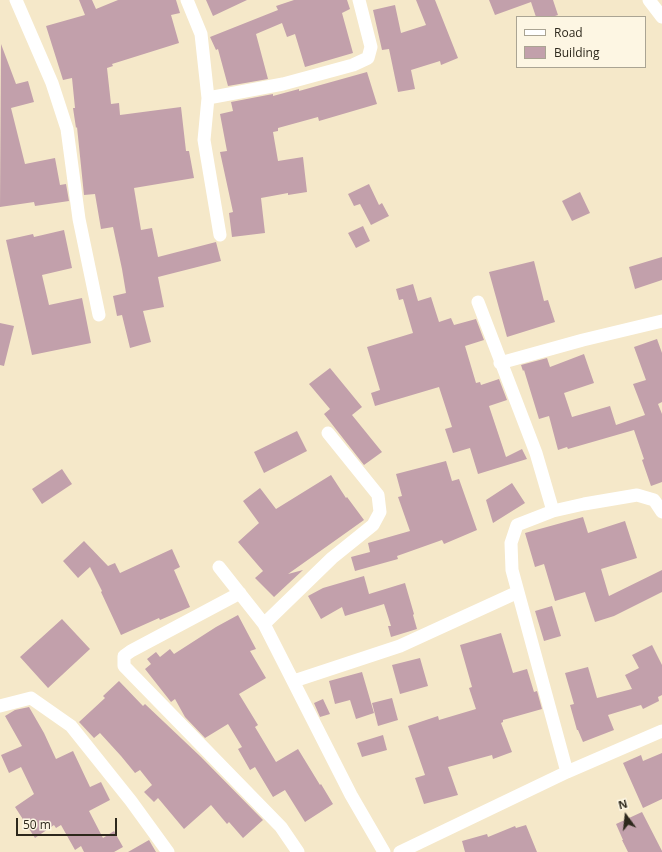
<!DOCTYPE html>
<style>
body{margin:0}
#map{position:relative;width:662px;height:852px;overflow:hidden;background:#f5e8c9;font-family:"Open Sans",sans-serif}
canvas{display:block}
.legend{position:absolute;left:516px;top:16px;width:130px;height:52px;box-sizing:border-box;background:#fdf6e3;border:1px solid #aaa493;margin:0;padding:5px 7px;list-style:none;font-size:12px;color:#2d281c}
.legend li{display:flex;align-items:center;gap:8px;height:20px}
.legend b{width:20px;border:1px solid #aaa493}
.north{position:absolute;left:606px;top:796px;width:40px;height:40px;-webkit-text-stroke:3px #fdf6e3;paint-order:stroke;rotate:345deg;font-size:11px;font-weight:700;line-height:16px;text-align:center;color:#2d281c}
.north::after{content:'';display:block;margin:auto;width:14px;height:18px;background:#2d281c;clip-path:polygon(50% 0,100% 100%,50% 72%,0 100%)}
.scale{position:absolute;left:16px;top:818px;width:101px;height:18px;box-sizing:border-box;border:2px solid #2d281c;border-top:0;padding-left:5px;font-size:12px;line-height:14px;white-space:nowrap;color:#2d281c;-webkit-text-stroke:3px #fdf6e3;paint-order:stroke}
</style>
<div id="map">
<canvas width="662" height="852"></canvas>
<ul class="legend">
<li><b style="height:5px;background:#fff"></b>Road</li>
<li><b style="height:11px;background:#c2a0ab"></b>Building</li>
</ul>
<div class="north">N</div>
<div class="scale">50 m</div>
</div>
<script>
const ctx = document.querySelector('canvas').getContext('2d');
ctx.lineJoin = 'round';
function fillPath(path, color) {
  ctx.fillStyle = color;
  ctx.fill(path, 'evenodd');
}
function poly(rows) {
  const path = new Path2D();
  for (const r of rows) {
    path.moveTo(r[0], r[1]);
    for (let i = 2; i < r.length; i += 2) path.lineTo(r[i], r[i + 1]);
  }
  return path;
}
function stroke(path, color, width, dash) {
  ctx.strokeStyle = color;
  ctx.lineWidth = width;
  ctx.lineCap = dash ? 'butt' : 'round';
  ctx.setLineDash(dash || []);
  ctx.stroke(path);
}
fillPath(poly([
 [79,0,92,0,96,9,118,0,176,0,180,13,171,15,179,43,112,64,113,66,107,68,111,104,119,103,120,115,181,107,186,151,189,151,194,178,134,188,141,230,152,228,158,257,216,242,221,261,158,277,164,307,143,311,151,342,130,348,122,315,117,316,113,296,126,293,122,269,113,227,101,229,95,194,84,195,77,127,76,128,73,108,75,108,72,78,63,80,46,26,85,15],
 [206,0,247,0,213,16],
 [294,0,347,0,350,9,342,13,353,53,305,67,295,34,287,37,282,23,256,34,268,79,228,86,218,49,216,50,210,37,278,10,276,6],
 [416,0,435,0,458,58,441,65,440,61,411,70,415,89,398,92,389,49,382,50,373,10,395,5,401,33,426,25],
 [489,0,553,0,558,15,552,17,536,17,531,2,495,15],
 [1,44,16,84,28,81,34,102,11,108,25,164,55,158,60,185,66,184,69,201,35,206,34,202,0,207],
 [367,72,377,104,319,121,318,117,278,128,278,131,273,132,278,161,303,157,307,192,288,195,288,193,261,198,265,233,232,237,229,213,233,212,220,152,227,151,220,114,233,111,231,102,273,94,273,96,299,89,299,91],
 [369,184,379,205,382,203,389,216,371,225,360,204,354,206,348,194],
 [580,192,590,213,572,221,562,201],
 [363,226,370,241,356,248,348,233],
 [64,230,72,268,42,275,49,305,82,298,91,343,32,355,6,240,33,234,34,237],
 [662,257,662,280,635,289,629,267],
 [534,261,544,301,548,300,555,322,507,337,489,272],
 [413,284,418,301,431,297,439,322,451,318,454,325,476,319,484,340,465,346,476,383,480,382,481,385,499,379,507,400,489,406,506,457,522,449,527,459,478,474,470,448,453,453,445,429,452,427,439,387,375,406,371,393,380,390,367,347,413,333,403,299,399,300,396,289],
 [0,323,14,326,4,366,0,365],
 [657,339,662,353,662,402,658,404,662,414,662,482,651,486,642,460,644,459,634,430,568,449,567,447,558,450,549,416,539,419,524,370,523,371,521,365,547,358,550,367,584,354,594,383,564,393,572,417,610,406,616,425,645,415,633,384,646,380,634,347],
 [330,368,362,407,352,415,382,452,364,465,324,414,330,409,309,384],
 [297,431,307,451,264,473,254,452],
 [446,461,452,481,459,479,477,530,444,544,442,540,397,556,398,559,355,571,351,557,370,552,368,543,410,531,398,497,402,496,396,474],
 [62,469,72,484,42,504,32,489],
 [331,475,346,498,347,497,364,520,288,574,303,570,274,597,255,578,263,571,238,542,259,523,243,501,260,488,276,509],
 [512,483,525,503,493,523,486,500],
 [583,517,588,533,625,521,637,558,601,569,609,596,662,570,662,592,614,616,595,622,585,592,555,601,544,564,535,567,525,533],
 [84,541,108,566,115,563,120,573,172,549,180,567,174,570,190,607,160,620,159,618,121,635,101,592,102,591,90,567,78,578,63,561],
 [364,576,369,594,405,583,414,614,413,615,417,629,391,637,388,626,391,626,384,604,345,616,342,607,321,619,308,596,323,588],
 [552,606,561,636,544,641,535,611],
 [238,615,256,649,250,651,266,678,239,694,258,725,255,727,276,762,298,749,320,785,321,784,333,804,305,822,285,790,273,797,255,767,250,770,238,749,242,747,228,724,205,738,185,717,175,699,171,702,145,669,151,664,147,659,156,652,160,657,170,649,174,654,216,627],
 [62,619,90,649,48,688,20,657],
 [501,633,513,673,527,669,534,692,537,691,542,709,503,720,503,722,501,723,512,752,493,759,492,755,448,767,458,795,424,804,415,778,425,775,408,726,438,716,439,720,476,709,469,688,472,687,460,645],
 [652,645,662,665,662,695,658,697,659,701,643,709,641,705,608,715,614,730,583,742,578,730,577,730,570,705,574,704,565,673,588,667,597,698,632,689,625,675,639,668,632,655],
 [420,658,428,686,400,694,392,665],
 [362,672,374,713,356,719,350,700,335,704,329,681],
 [119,681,143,706,145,704,201,757,263,820,243,838,229,822,227,824,211,805,184,829,158,798,154,802,144,792,152,785,140,770,135,773,121,756,100,733,94,738,79,722,105,698,103,696],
 [392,698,398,720,378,726,372,703],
 [323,699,330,714,320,717,314,703],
 [29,707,44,733,56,759,73,751,90,787,101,782,110,800,89,811,103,838,114,831,123,847,114,852,84,852,81,846,75,850,61,825,56,828,54,825,35,838,15,807,34,794,21,767,9,773,1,755,22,746,5,716,15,710],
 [383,735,387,750,362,757,357,743],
 [662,753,662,799,643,808,623,763,641,755,643,761],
 [642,812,662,851,662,852,628,852,622,840,623,840,616,824],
 [526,825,537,852,465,852,462,841,487,834,488,837,515,826,516,828],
 [149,840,156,852,128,852]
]), '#c2a0ab');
stroke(poly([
 [16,0,52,83,67,129,79,219,99,315],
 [187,0,201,34,208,98,204,140,220,235],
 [649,0,662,17],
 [208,98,283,84,353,65,368,58,371,47,359,0],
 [478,302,536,453,553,511],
 [500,363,583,340,662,321],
 [219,567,264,624,351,795,384,852],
 [240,593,131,651,124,656,124,666,281,827,298,852],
 [264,624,332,558,373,525,380,512,378,495,328,433],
 [294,681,400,646,518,592],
 [0,706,31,698,71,726,131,801,168,852],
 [567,772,512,570,511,543,517,525,553,511,584,504,637,495,654,500,662,512],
 [400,852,567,772,662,731]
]), '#fff', 13);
</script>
